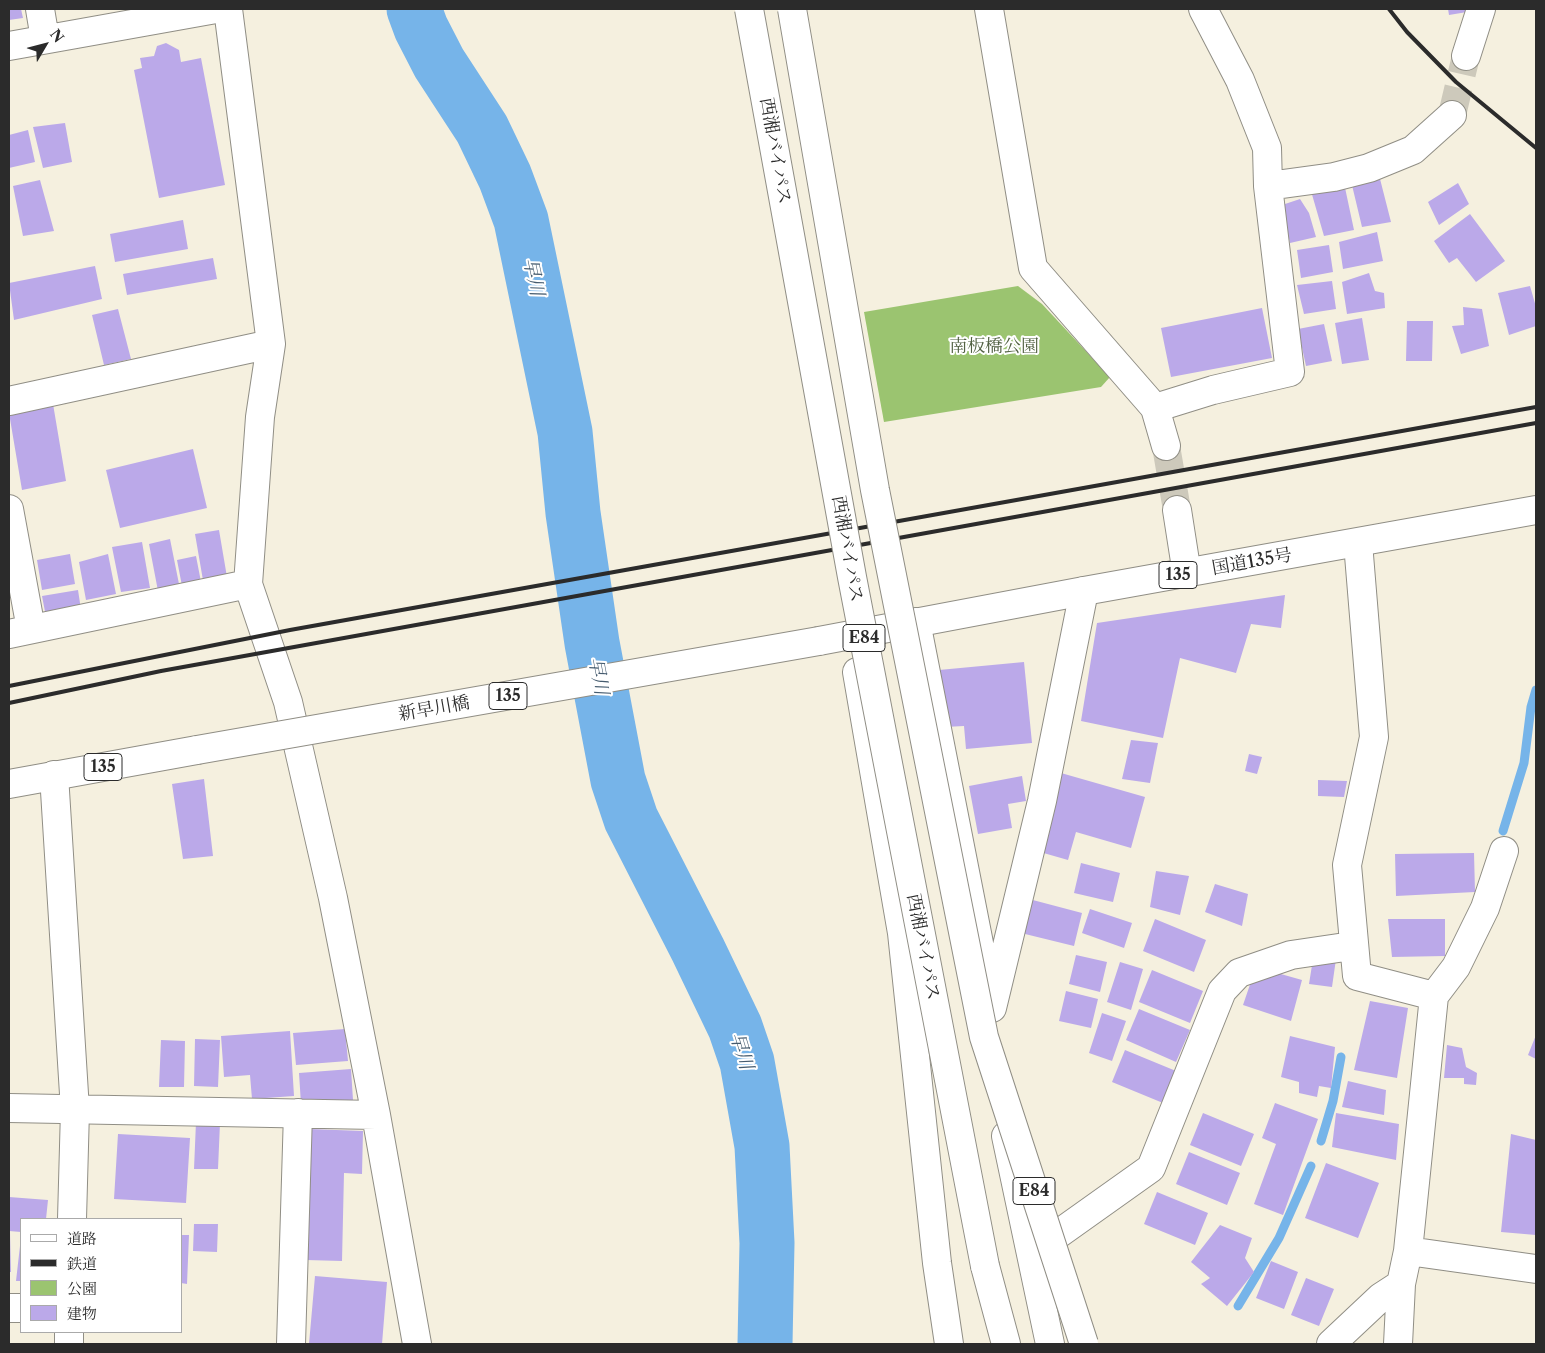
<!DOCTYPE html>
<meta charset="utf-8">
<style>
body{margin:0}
#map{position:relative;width:1545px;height:1353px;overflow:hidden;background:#f5f0df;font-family:"Libre Caslon Text","Noto Serif JP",serif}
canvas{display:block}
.frame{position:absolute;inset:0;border:10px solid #2b2b2b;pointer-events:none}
.legend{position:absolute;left:20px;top:1218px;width:162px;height:115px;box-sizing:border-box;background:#fff;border:1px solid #aaa;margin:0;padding:6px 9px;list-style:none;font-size:15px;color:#2b2b2b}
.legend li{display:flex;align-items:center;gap:10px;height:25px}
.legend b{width:25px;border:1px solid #aaa}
.north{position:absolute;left:20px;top:20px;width:50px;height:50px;-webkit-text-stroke:4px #fff;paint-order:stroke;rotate:53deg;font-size:14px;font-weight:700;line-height:20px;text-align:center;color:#2b2b2b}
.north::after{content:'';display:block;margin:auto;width:18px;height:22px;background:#2b2b2b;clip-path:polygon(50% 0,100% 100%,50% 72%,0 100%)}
</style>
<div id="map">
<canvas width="1545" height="1353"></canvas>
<div class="frame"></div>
<ul class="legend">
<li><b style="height:6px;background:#fff"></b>道路</li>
<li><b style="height:6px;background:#2b2b2b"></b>鉄道</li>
<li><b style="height:14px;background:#9bc470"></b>公園</li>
<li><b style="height:14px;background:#bba9e9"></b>建物</li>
</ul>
<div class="north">N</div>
</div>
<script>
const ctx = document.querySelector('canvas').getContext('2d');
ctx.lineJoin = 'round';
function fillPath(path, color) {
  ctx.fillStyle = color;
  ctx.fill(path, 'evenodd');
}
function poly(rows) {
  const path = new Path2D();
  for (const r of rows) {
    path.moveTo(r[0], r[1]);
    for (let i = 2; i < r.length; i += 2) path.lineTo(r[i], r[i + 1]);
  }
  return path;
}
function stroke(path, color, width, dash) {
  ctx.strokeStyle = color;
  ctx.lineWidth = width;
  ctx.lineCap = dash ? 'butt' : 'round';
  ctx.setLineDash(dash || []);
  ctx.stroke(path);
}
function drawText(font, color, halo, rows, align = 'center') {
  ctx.font = font + ' "Libre Caslon Text","Noto Serif JP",serif';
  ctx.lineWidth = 4;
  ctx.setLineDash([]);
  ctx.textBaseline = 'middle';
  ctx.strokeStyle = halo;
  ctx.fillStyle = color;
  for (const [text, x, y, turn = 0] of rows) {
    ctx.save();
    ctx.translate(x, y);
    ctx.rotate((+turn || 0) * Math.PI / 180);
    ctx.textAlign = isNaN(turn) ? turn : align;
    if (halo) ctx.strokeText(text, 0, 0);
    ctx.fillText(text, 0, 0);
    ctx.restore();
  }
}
fillPath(poly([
 [1018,286,1042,304,1110,377,1101,387,884,422,864,312]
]), '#9bc470');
stroke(poly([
 [1503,831,1524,763,1531,707,1536,690],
 [1321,1141,1333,1101,1341,1057],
 [1238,1306,1279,1238,1311,1166]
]), '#76b4e9', 9);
stroke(poly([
 [414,9,421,28,439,63,482,129,505,177,521,220,565,432,573,513,592,643,618,780,631,819,698,950,735,1027,747,1062,762,1146,767,1243,765,1344]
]), '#76b4e9', 55);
fillPath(poly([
 [9,9,21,9,23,18,9,20],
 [1448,9,1466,9,1467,12,1449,15],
 [166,43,179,50,181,62,201,58,225,185,159,198,134,70,142,68,140,58,154,56,157,46],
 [65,123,72,162,43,168,33,127],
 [28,130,35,162,9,168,9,135],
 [1379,175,1391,222,1362,227,1351,181],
 [40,180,54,231,23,236,13,186],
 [1344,183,1354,230,1324,236,1311,191],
 [1458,183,1469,204,1439,225,1428,202],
 [1300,199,1309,213,1316,237,1290,243,1282,205],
 [1470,214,1505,261,1476,282,1457,258,1449,263,1434,241],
 [183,220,188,249,115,262,110,234],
 [1377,232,1383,261,1343,269,1339,242],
 [1329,245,1333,272,1301,278,1297,250],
 [213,258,217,279,127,295,123,274],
 [95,266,102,299,14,320,9,283],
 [1369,273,1375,291,1384,293,1385,308,1347,314,1342,282],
 [1332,281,1336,309,1304,314,1297,285],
 [1530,286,1536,307,1536,326,1509,335,1498,293],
 [1463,307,1482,309,1489,346,1461,354,1452,326,1464,325],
 [1262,308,1272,358,1171,377,1161,328],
 [118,309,131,359,104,365,92,315],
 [1362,318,1369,360,1342,364,1335,323],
 [1407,321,1433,321,1432,361,1406,361],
 [1324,324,1332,361,1306,366,1298,329],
 [52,398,66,481,22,490,9,413],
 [193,449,207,508,120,528,106,470],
 [219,530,228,583,204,586,195,534],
 [170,539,180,589,158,591,149,544],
 [142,542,150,588,121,592,112,547],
 [70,554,75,584,42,590,37,560],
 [108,554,116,594,86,600,79,562],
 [196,556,201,582,182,586,177,560],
 [78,590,82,616,47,622,42,596],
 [1285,595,1281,628,1251,624,1236,673,1180,658,1163,738,1081,721,1097,623],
 [1024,662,1032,743,966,749,964,726,945,727,939,670],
 [1131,740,1158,743,1150,783,1122,779],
 [1249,754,1262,757,1257,774,1245,771],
 [1061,773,1145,797,1131,848,1076,832,1068,860,1040,852],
 [1022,776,1026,801,1008,804,1012,828,978,834,969,786],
 [204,779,213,856,183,859,172,784],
 [1318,780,1347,781,1344,797,1318,796],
 [1474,853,1475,892,1396,896,1395,854],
 [1081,863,1120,873,1113,902,1074,893],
 [1156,871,1189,876,1180,915,1150,907],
 [1215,884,1248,894,1242,926,1205,912],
 [1029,899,1082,913,1074,946,1021,933],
 [1090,909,1132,923,1124,948,1082,933],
 [1155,919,1206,940,1194,972,1143,951],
 [1388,919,1445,919,1445,956,1392,957],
 [1076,955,1107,962,1100,992,1069,984],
 [1313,959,1336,959,1332,987,1309,984],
 [1120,962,1143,969,1131,1010,1107,1002],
 [1256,967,1302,980,1291,1021,1243,1005],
 [1152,970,1203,991,1190,1023,1139,1002],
 [1066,991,1098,999,1091,1028,1059,1021],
 [1370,1001,1408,1008,1397,1078,1354,1070],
 [1139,1009,1190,1030,1176,1062,1126,1040],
 [1102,1013,1126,1021,1112,1061,1089,1053],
 [345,1029,348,1061,296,1065,293,1033],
 [290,1031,294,1096,252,1099,250,1075,224,1077,221,1036],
 [1536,1035,1536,1059,1528,1055],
 [1290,1036,1335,1047,1331,1088,1319,1086,1317,1097,1299,1093,1299,1082,1281,1077],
 [195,1039,220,1040,218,1087,194,1086],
 [161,1040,185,1041,184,1087,159,1087],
 [1447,1045,1462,1048,1466,1067,1477,1073,1476,1085,1464,1084,1464,1078,1444,1078],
 [1125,1050,1176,1071,1163,1103,1112,1082],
 [351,1069,353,1100,301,1104,299,1073],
 [1348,1081,1386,1090,1384,1115,1342,1107],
 [1275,1103,1318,1119,1283,1215,1254,1204,1276,1144,1262,1138],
 [1203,1113,1254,1134,1241,1166,1190,1145],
 [1336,1113,1399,1124,1396,1160,1332,1147],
 [196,1122,220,1123,218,1169,194,1169],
 [310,1129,363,1131,362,1174,344,1173,342,1261,306,1260],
 [118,1134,190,1138,186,1203,114,1199],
 [1511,1134,1536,1140,1536,1235,1501,1232],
 [1189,1152,1240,1173,1227,1205,1176,1184],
 [1326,1163,1379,1183,1358,1238,1305,1218],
 [1157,1192,1208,1213,1195,1245,1144,1224],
 [9,1197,48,1200,46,1219,21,1219,21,1232,9,1231],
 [194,1224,218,1224,217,1252,193,1251],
 [1220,1225,1252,1238,1245,1258,1254,1272,1227,1306,1201,1284,1210,1278,1191,1262],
 [9,1232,10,1232,11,1272,9,1272],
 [181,1235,189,1235,187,1284,181,1283],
 [20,1246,21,1246,21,1281,16,1281],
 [1271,1261,1298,1272,1284,1309,1256,1298],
 [315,1276,387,1282,382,1344,309,1344],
 [1306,1278,1334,1289,1319,1326,1291,1315]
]), '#bba9e9');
stroke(poly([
 [1452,115,1466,56]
]), '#cdc9bb', 28, [28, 14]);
stroke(poly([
 [1166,446,1177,510]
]), '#cdc9bb', 28, [28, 14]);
const minor = poly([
 [40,9,45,39],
 [228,9,271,344,260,417,248,584,288,702,333,898,376,1115,417,1344],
 [9,46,216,9],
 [1466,56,1481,9],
 [1268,186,1334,177,1369,168,1413,150,1452,115],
 [9,401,271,344],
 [1155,408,1213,390,1290,372,1268,186,1267,148,1240,80,1203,9],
 [9,509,31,629],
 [1358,543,1374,737,1347,865,1357,976,1434,996,1408,1251,1401,1284,1398,1344],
 [916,622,984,969],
 [9,634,248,584],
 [54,775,75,1110],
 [1434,996,1456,967,1485,908,1504,851],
 [992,1008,1042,801,1084,591],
 [9,1108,376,1115],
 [1040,1247,1151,1168,1222,991,1239,973,1291,955,1352,946],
 [1408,1251,1536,1269],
 [9,1308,21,1308],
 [291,1344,298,1113],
 [1331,1344,1381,1297,1401,1284]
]);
const tertiary = poly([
 [989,9,1033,268,1155,408,1166,446],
 [1177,510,1187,574],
 [72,1219,75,1110],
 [69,1344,69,1332]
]);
const trunk = poly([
 [819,641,1084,591,1536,510],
 [9,784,197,750]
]);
const motorway = poly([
 [857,672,902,933,937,1263,949,1344],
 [1006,1136,1050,1344],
 [985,1266,1006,1344]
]);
stroke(minor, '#908e85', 30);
stroke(tertiary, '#908e85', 30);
stroke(trunk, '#908e85', 30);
stroke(motorway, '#908e85', 30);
stroke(minor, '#fff', 28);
stroke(tertiary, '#fff', 28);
stroke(trunk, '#fff', 28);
stroke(motorway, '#fff', 28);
stroke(poly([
 [1389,9,1407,32,1456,82,1536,148],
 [9,686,290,630,1536,407],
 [9,703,161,671,1536,423]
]), '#2b2b2b', 4);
const trunkBridge = poly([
 [197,750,819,641]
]);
const motorwayBridge = poly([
 [749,9,852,577,985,1266],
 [792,9,875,490,984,1037,1084,1344]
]);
stroke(trunkBridge, '#908e85', 30, []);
stroke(motorwayBridge, '#908e85', 30, []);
stroke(trunkBridge, '#fff', 28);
stroke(motorwayBridge, '#fff', 28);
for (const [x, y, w] of [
 [1178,575,38],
 [864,638,42],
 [508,696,38],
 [103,767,38],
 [1034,1191,42]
]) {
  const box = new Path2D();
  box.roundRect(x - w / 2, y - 13.5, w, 27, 4);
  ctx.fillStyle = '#fff';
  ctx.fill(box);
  stroke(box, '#2b2b2b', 1);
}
drawText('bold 16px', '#2b2b2b', null, [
 ["135",1178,575],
 ["E84",864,638],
 ["135",508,696],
 ["135",103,767],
 ["E84",1034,1191]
]);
drawText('18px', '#2b2b2b', '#fff', [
 ["西湘バイパス",775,151,80],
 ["西湘バイパス",847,549,80],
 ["国道135号",1252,562,-10],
 ["新早川橋",434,709,-10],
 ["西湘バイパス",923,947,79]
]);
drawText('18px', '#526143', '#fff', [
 ["南板橋公園",994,347]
]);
drawText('italic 19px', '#455b6e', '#fff', [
 ["早川",533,277,78],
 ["早川",598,676,79],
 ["早川",741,1051,73]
]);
</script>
